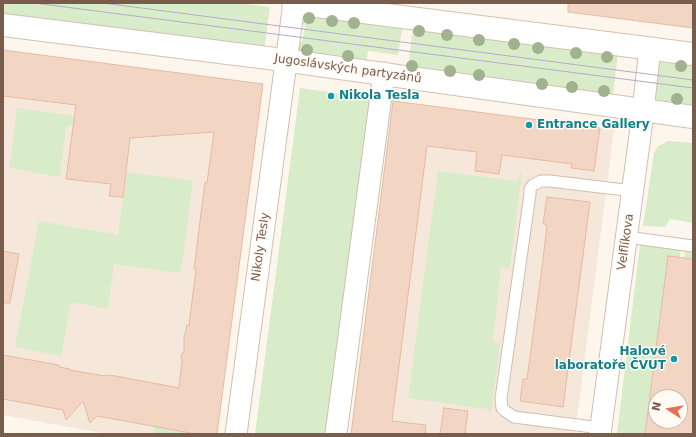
<!DOCTYPE html>
<meta charset="utf-8">
<style>
body{margin:0}
#map{position:relative;width:696px;height:437px;overflow:hidden;background:#fdf6ec;font-family:"DejaVu Sans",sans-serif}
canvas{display:block}
.frame{position:absolute;inset:0;border:4px solid #7a5c4d;pointer-events:none}
.north{position:absolute;left:648px;top:389px;width:40px;height:40px;box-sizing:border-box;background:#fffaf3;border:1px solid #cabbb1;border-radius:50%;rotate:282deg;font-size:11px;font-weight:700;line-height:16px;text-align:center;color:#7a5c4d}
.north::after{content:'';display:block;margin:auto;width:14px;height:18px;background:#e76f51;clip-path:polygon(50% 0,100% 100%,50% 72%,0 100%)}
</style>
<div id="map">
<canvas width="696" height="437"></canvas>
<div class="frame"></div>
<div class="north">N</div>
</div>
<script>
const ctx = document.querySelector('canvas').getContext('2d');
ctx.lineJoin = 'round';
function fillPath(path, color) {
  ctx.fillStyle = color;
  ctx.fill(path, 'evenodd');
}
function poly(rows) {
  const path = new Path2D();
  for (const r of rows) {
    path.moveTo(r[0], r[1]);
    for (let i = 2; i < r.length; i += 2) path.lineTo(r[i], r[i + 1]);
  }
  return path;
}
function stroke(path, color, width, dash) {
  ctx.strokeStyle = color;
  ctx.lineWidth = width;
  ctx.lineCap = dash ? 'butt' : 'round';
  ctx.setLineDash(dash || []);
  ctx.stroke(path);
}
function drawText(font, color, halo, rows, align = 'center') {
  ctx.font = font + ' "DejaVu Sans",sans-serif';
  ctx.lineWidth = 3;
  ctx.setLineDash([]);
  ctx.textBaseline = 'middle';
  ctx.strokeStyle = halo;
  ctx.fillStyle = color;
  for (const [text, x, y, turn = 0] of rows) {
    ctx.save();
    ctx.translate(x, y);
    ctx.rotate((+turn || 0) * Math.PI / 180);
    ctx.textAlign = isNaN(turn) ? turn : align;
    if (halo) ctx.strokeText(text, 0, 0);
    ctx.fillText(text, 0, 0);
    ctx.restore();
  }
}
fillPath(poly([
 [3,50,263,84,217,434,107,434,3,415],
 [393,101,614,130,575,434,351,434]
]), '#f5e8da');
fillPath(poly([
 [3,3,240,3,270,7,264,52,3,17],
 [305,14,403,24,398,55,368,51,366,64,300,52,299,49,300,42,302,42,305,25,302,24],
 [413,26,618,52,613,97,408,70],
 [663,60,693,62,693,108,657,101,655,98,658,66],
 [300,88,370,98,368,113,326,434,255,434],
 [17,108,75,116,74,124,66,127,60,177,9,168],
 [668,141,693,143,693,223,670,219,665,227,643,226,654,153,658,146],
 [438,171,516,181,518,180,521,171,522,171,510,268,501,267,493,341,500,344,491,412,487,409,408,398],
 [126,172,193,181,181,273,114,264,108,309,71,302,61,356,15,347,39,221,118,235],
 [640,245,681,250,645,434,617,434],
 [685,250,693,252,693,259,684,258],
 [154,426,196,434,153,434]
]), '#d8ecc9');
const building = poly([
 [568,3,693,3,693,28,568,12,568,3],
 [3,50,263,84,217,434,196,434,97,416,90,423,83,401,66,420,63,410,3,399,3,355,59,365,59,367,70,369,70,370,105,376,105,375,116,376,179,388,182,361,181,355,184,351,184,338,187,325,189,325,196,270,194,269,205,182,207,183,214,132,130,138,123,197,109,196,111,184,66,179,76,105,3,96,3,50],
 [393,101,600,128,594,171,571,168,572,164,502,155,499,174,475,171,477,152,427,146,392,421,426,425,425,434,351,434,393,101],
 [547,197,590,202,563,407,520,401,523,379,527,379,541,275,547,226,543,223,547,197],
 [3,251,19,254,10,303,3,303,3,251],
 [668,256,693,259,693,434,645,434,668,256],
 [656,397,680,397,680,421,656,421,656,397],
 [444,408,468,411,465,434,440,434,444,408]
]);
fillPath(building, '#f3d5c3');
stroke(building, '#e6bba3', 1);
const service = poly([
 [627,237,693,246],
 [601,428,514,417,505,411,502,408,501,399,530,194,530,189,533,185,541,181,550,181,633,191]
]);
const minor = poly([
 [236,434,294,3],
 [336,434,384,73],
 [600,434,641,128,650,49]
]);
const secondary = poly([
 [293,3,693,54],
 [3,25,268,58,693,117]
]);
stroke(service, '#d1beb0', 13);
stroke(minor, '#d1beb0', 23);
stroke(secondary, '#d6c0b0', 24);
stroke(service, '#fff', 11);
stroke(minor, '#fff', 21);
stroke(secondary, '#fff', 22);
stroke(poly([
 [34,3,693,88],
 [103,3,693,80]
]), '#b9a8c9', 1);
ctx.fillStyle = '#a0b28e';
for (const [x, y] of [
 [309,18],
 [332,21],
 [354,23],
 [419,31],
 [447,35],
 [479,40],
 [514,44],
 [538,48],
 [307,50],
 [576,53],
 [348,56],
 [607,57],
 [412,66],
 [681,66],
 [450,71],
 [479,75],
 [542,84],
 [572,87],
 [604,91],
 [677,99]
]) {
  ctx.beginPath();
  ctx.arc(x, y, 6, 0, 2 * Math.PI);
  ctx.fill();
}
for (const [x, y, r, color] of [
 [331,96,4,"#0f9aa8"],
 [529,125,4,"#0f9aa8"],
 [674,359,4,"#0f9aa8"]
]) {
  const dot = new Path2D();
  dot.arc(x, y, r, 0, 2 * Math.PI);
  ctx.fillStyle = color;
  ctx.fill(dot);
  stroke(dot, '#fffaf3', 1.5);
}
drawText('12px', '#7a5c4d', '#fffaf3', [
 ["Jugoslávských partyzánů",348,69,8],
 ["Velflíkova",626,242,-82],
 ["Nikoly Tesly",261,247,-82]
]);
drawText('bold 12px', '#0d838f', '#fffaf3', [
 ["Nikola Tesla",339,96],
 ["Entrance Gallery",537,125],
 ["Halové",666,352,"right"],
 ["laboratoře ČVUT",666,366,"right"]
], 'left');
</script>
